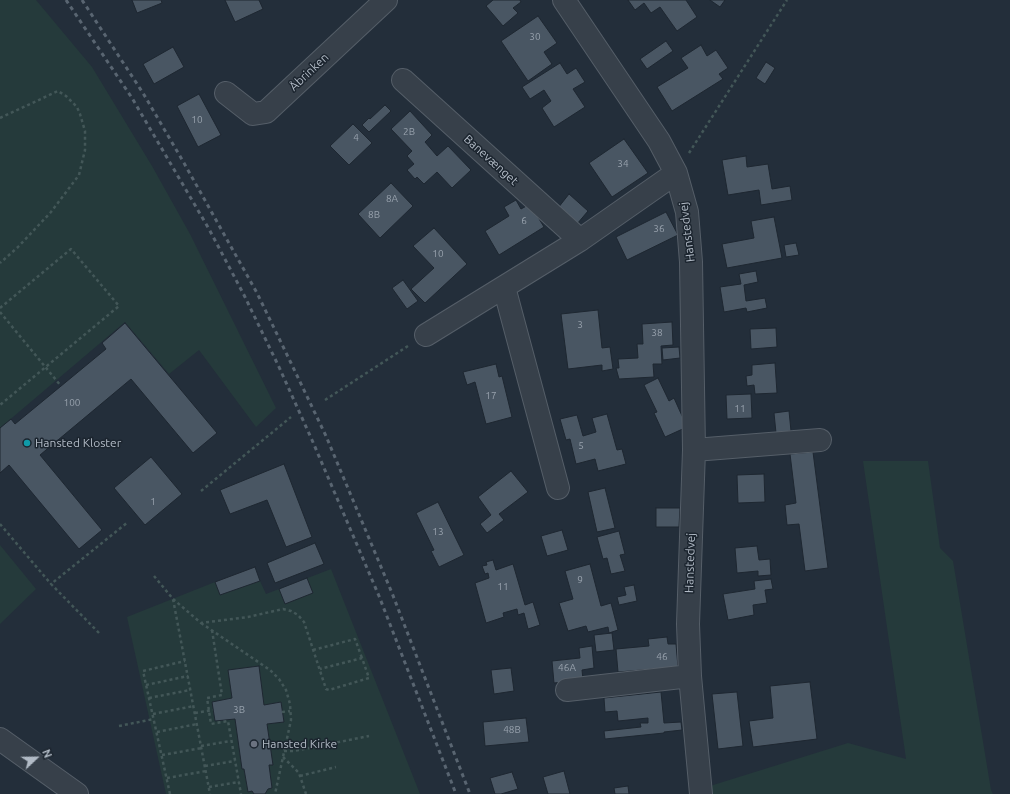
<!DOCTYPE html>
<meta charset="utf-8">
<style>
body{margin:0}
#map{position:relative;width:1010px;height:794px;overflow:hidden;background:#232e3a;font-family:Ubuntu,sans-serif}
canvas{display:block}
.north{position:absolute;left:16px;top:738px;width:40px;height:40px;-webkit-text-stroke:3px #1c252f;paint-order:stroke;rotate:68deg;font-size:11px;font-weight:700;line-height:16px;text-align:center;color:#b2bbc6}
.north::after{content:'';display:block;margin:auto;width:14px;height:18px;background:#b2bbc6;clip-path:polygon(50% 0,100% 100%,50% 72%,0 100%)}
</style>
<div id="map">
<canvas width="1010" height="794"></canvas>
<div class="north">N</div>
</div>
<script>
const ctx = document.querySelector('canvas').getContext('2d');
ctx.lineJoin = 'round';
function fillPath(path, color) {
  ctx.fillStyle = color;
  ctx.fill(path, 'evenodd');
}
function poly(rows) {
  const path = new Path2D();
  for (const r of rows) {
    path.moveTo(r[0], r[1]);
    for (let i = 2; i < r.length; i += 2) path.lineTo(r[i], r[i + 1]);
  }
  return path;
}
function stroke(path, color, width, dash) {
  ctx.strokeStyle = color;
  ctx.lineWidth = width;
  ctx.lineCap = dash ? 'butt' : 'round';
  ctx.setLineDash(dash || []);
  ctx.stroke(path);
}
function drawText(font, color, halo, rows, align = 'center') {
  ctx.font = font + ' Ubuntu,sans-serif';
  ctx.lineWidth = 3;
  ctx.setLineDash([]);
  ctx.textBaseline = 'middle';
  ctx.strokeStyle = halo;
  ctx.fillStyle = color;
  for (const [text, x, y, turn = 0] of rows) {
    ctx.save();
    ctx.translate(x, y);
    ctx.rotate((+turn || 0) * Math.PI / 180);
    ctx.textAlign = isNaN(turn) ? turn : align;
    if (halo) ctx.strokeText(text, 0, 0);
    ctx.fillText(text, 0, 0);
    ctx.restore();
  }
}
fillPath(poly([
 [0,0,36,0,92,67,152,166,190,234,276,408,256,427,199,350,169,374,125,322,0,428],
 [863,461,928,461,940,548,953,561,991,790,993,794,711,794,710,786,848,743,906,759],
 [0,545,36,589,0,624],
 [331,569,420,794,166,794,127,617,215,582,260,581,266,594]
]), '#253a3b');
const building = poly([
 [132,0,161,0,162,3,137,13,132,0],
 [225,0,259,0,263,9,235,22,225,0],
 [493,0,520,0,521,2,513,8,518,13,503,26,486,6,493,0],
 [628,0,686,0,697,17,677,31,660,7,651,13,644,3,635,10,628,0],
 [710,0,725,0,720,7,710,0],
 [538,16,557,43,544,52,552,64,528,81,501,41,538,16],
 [666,41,673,51,647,69,640,59,666,41],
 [701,45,707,56,716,50,728,68,719,74,723,79,672,111,657,87,688,68,681,58,701,45],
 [173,47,184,67,154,84,143,64,173,47],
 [766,62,775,68,765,84,756,78,766,62],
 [560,63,567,74,576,68,585,82,573,89,585,107,554,127,542,108,551,101,544,90,530,99,522,87,560,63],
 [199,94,221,135,198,147,177,106,199,94],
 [385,105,391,111,369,132,362,125,369,118,370,119,385,105],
 [410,111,432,135,425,142,437,156,448,146,471,170,452,188,437,172,424,184,417,177,415,179,407,170,414,164,407,156,412,151,391,129,410,111],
 [353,124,372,143,349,165,330,146,353,124],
 [624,139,648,173,612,197,589,163,624,139],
 [746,156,747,167,768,164,772,189,790,186,792,200,761,205,759,190,728,195,722,160,746,156],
 [391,183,413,206,380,238,358,214,391,183],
 [569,194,588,211,577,224,558,208,569,194],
 [516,200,521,209,530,204,544,227,499,255,485,231,509,216,504,207,516,200],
 [666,212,678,235,627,260,616,237,666,212],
 [774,217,782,258,727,268,722,244,754,238,751,221,774,217],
 [434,228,467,264,425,303,411,289,434,268,413,246,434,228],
 [796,243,799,255,786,257,784,245,796,243],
 [756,271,758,282,744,285,746,301,765,298,767,308,747,312,746,308,724,312,720,287,741,284,739,274,756,271],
 [403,280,418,301,407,309,392,288,403,280],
 [598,310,602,348,610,347,613,369,602,371,602,365,568,369,561,314,598,310],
 [672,322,673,345,661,346,662,364,653,364,654,377,619,379,616,368,619,368,618,359,638,358,637,344,643,344,642,324,672,322],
 [125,323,217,433,193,453,131,379,40,455,102,530,79,549,9,465,0,473,0,428,11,419,15,424,106,349,102,343,125,323],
 [776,328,777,347,751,349,750,329,776,328],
 [679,347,680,358,663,360,662,348,679,347],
 [775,363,777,393,755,394,754,385,747,386,746,376,752,375,752,365,775,363],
 [496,364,499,377,502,376,512,417,486,424,475,382,467,385,463,372,496,364],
 [658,378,669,401,674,398,687,427,665,437,654,413,657,412,644,385,658,378],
 [751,394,752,418,727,419,726,395,751,394],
 [789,411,791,431,776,433,774,413,789,411],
 [607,414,617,450,622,449,626,464,598,471,595,459,576,464,570,439,566,440,560,419,577,415,583,436,596,432,592,418,607,414],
 [813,452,828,568,805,571,799,524,787,525,785,505,796,503,790,454,813,452],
 [151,457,182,494,145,525,114,488,151,457],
 [284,464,312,537,286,547,267,500,230,514,220,490,284,464],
 [511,471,528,492,499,514,504,520,487,533,480,524,491,515,478,497,511,471],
 [764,474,765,502,738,503,737,475,764,474],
 [605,488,615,528,597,532,588,492,605,488],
 [438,502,464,555,439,567,431,551,434,550,416,513,438,502],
 [656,508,680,508,679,527,656,527,656,508],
 [562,530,568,550,547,556,541,536,562,530],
 [619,531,625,554,620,555,625,571,611,574,607,558,603,559,597,537,619,531],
 [315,543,324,564,275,583,267,563,315,543],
 [757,546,759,560,770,559,771,575,758,576,758,571,737,573,735,548,757,546],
 [493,560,496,570,513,564,525,605,533,602,540,625,528,629,524,613,518,615,517,609,503,613,504,617,486,623,475,583,489,578,488,573,485,574,482,566,487,565,486,562,493,560],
 [590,564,601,606,611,603,618,630,609,633,608,627,588,632,586,626,568,631,559,603,573,599,565,571,590,564],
 [255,567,260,581,220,595,215,582,255,567],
 [307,578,313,593,285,604,279,589,307,578],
 [771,579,773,589,765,590,767,603,753,605,754,615,728,620,723,594,755,589,754,581,771,579],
 [634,585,637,601,619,605,617,597,626,595,624,587,634,585],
 [612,633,614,650,596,652,594,635,612,633],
 [667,637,668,644,676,644,678,667,618,672,616,649,649,646,648,639,667,637],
 [592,646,594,668,582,670,583,680,554,683,552,661,580,658,579,648,592,646],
 [259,666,264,705,281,702,284,722,267,724,273,765,269,765,272,788,268,789,265,794,254,794,252,791,248,792,244,769,242,769,235,719,215,721,212,702,232,698,228,670,259,666],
 [511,668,514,691,494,694,491,670,511,668],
 [810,682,817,739,753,747,749,721,773,718,770,686,810,682],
 [661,692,664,723,681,722,682,730,664,732,664,733,605,739,604,731,641,727,640,723,648,723,648,718,618,721,617,711,605,712,604,698,661,692],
 [737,692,743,746,718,749,712,694,737,692],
 [526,718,529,742,485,746,483,722,526,718],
 [564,771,570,794,548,794,543,777,564,771],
 [512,772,518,789,501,794,495,794,490,778,512,772],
 [628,786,629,794,615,794,614,788,628,786]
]);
fillPath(building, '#495663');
stroke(building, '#1e2731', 1);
const minor = poly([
 [564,0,659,141,676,173,687,212,691,262,694,450,688,624,690,676,701,794],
 [403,80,580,240],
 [226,93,253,114,266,112,386,0],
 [504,287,558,488],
 [426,335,580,240,676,173],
 [694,450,820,440],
 [567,690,690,676],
 [0,739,77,794]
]);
stroke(minor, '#555e68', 24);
stroke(poly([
 [0,118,58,91,66,96,77,107,80,114,85,131,85,150,79,175,51,212,18,247,0,263],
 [689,153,787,0],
 [0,308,71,249,119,306,0,405],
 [0,312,61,386],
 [325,400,408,346],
 [201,491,291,417],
 [0,524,51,584],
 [154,576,173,599,210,794],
 [173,599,201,623,248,617,283,609,291,611,298,615,304,622,307,631,326,689,329,690,369,678,362,658,320,669],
 [201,623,270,670,279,679,286,690,290,704,291,720,275,794],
 [212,630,222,695,207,698,211,724,228,721,241,794],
 [99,633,51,584,128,522],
 [313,650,355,639,362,658],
 [146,685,188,676],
 [149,698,190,690],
 [282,712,290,711],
 [195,713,213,710],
 [153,714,194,706],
 [119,726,154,719],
 [157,732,197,724],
 [201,746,231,741],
 [284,751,294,751,369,736],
 [162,755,202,748],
 [283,757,299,773,306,794],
 [205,766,235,761],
 [300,776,336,767],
 [167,778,206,771],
 [209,787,239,782],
 [170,794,143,671,185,661]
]), '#435758', 2.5, [3, 3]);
stroke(minor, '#37404a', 22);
stroke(poly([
 [66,0,132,98,209,229,244,295,279,367,312,440,379,596,456,794],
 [82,0,143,93,184,163,257,293,291,363,326,436,392,593,470,794]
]), '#596571', 3, [4, 4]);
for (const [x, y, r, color] of [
 [27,443,4,"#0f9aa8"],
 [254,744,4,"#6b7280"]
]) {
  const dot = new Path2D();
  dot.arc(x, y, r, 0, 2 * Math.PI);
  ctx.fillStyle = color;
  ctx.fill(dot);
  stroke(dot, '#1c252f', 1.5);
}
drawText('10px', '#98a2ad', null, [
 ["30",535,37],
 ["10",197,120],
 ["2B",409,132],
 ["4",356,138],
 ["34",623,164],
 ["8A",392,199],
 ["8B",374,215],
 ["6",524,221],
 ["36",659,229],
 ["10",438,254],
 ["3",580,325],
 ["38",657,333],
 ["17",491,396],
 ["100",72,403],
 ["11",740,409],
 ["5",581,446],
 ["1",153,502],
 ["13",438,532],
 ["9",580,580],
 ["11",503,587],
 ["46",662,657],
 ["46A",567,668],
 ["3B",239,710],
 ["48B",512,730]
]);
drawText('12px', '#b2bbc6', '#1c252f', [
 ["Åbrinken",309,72,-43],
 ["Banevænget",491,160,42],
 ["Hanstedvej",687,232,-97],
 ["Hanstedvej",690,563,-88]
]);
drawText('12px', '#b2bbc6', '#1c252f', [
 ["Hansted Kloster",35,443],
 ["Hansted Kirke",262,744]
], 'left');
</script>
